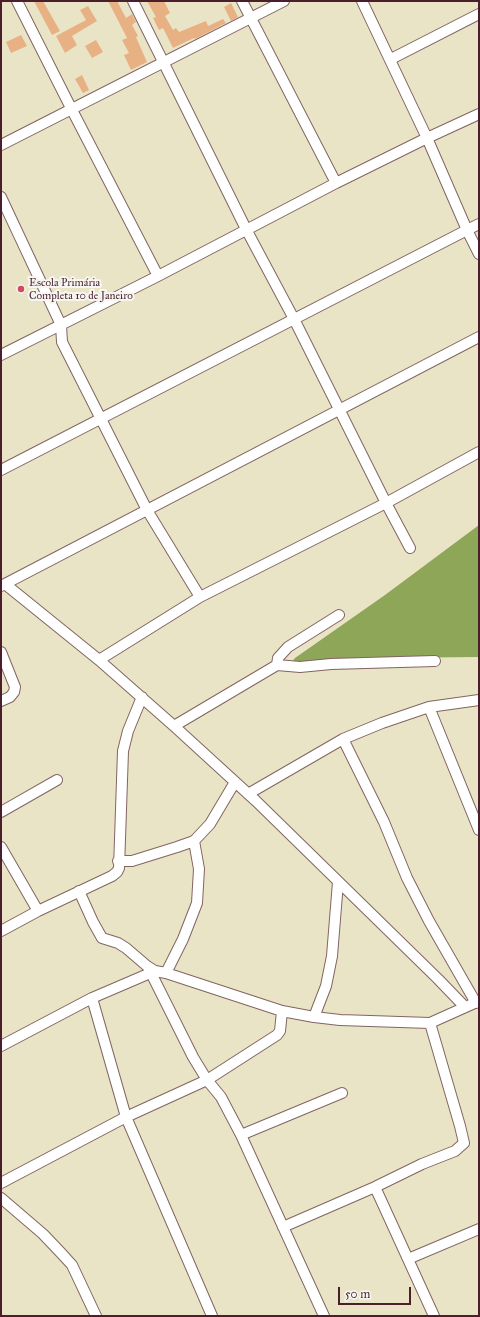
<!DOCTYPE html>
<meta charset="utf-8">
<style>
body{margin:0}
#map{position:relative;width:480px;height:1317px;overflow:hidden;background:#eae4c7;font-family:"IM FELL Great Primer",serif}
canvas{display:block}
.frame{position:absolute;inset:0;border:2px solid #4a1f2b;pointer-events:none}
.scale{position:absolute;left:338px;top:1287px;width:73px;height:18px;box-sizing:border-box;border:2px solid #4a1f2b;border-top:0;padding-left:5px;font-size:12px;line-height:14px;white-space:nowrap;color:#4a1f2b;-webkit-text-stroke:3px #f6f6f2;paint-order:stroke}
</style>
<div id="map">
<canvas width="480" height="1317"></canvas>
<div class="frame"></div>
<div class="scale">50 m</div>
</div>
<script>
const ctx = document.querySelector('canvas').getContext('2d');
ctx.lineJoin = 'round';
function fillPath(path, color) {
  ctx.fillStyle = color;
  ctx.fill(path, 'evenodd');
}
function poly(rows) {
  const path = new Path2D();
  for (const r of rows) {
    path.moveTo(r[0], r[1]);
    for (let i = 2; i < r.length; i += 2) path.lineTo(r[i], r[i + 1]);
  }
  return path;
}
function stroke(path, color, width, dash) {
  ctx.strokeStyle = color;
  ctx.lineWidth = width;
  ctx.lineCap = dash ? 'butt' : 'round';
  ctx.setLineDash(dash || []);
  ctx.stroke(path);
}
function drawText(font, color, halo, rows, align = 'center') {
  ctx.font = font + ' "IM FELL Great Primer",serif';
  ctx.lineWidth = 4;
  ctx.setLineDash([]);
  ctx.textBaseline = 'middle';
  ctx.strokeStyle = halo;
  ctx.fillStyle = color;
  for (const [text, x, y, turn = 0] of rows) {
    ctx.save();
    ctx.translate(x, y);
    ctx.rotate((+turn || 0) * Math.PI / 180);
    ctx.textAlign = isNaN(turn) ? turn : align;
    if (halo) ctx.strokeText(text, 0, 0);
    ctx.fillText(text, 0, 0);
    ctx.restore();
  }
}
fillPath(poly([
 [479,525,479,657,380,658,292,662,295,658,385,595]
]), '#8da657');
fillPath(poly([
 [34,1,43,1,60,31,52,35],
 [108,1,117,1,126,18,132,14,136,22,132,25,138,36,136,37,147,62,131,70,124,55,129,53,122,40,127,38],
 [147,1,164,1,170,13,165,16,173,30,176,28,179,32,206,21,208,26,223,19,226,23,195,39,194,38,173,48,163,28,159,30,153,18,156,17],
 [231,3,238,17,231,21,224,7],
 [88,6,97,21,72,36,77,45,65,53,56,36,86,20,80,10],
 [21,35,27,46,11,53,6,42],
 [96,40,103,52,92,58,85,46],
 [82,75,89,90,83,93,75,79]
]), '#e8b184');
const minor = poly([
 [17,1,72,110,158,276],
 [133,1,246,229,294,319,386,503,410,548],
 [242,1,336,183],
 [391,59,479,14],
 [1,145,284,1],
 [1,197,61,325,62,342,147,510,200,597],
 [479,224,467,230,479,254],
 [1,355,158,276,336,183,427,138,479,114],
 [1,470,467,230,427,138,362,1],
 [5,584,99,660,174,726,256,801,438,979,465,1007],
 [1,586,479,337],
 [1,652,15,687,14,692,10,697,1,701],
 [99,660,200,597,386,503,479,452],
 [277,665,278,658,288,647,339,615],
 [429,707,479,830],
 [174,726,277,665,300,667,331,664,435,661],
 [343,739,384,822,407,878,429,921,476,1003],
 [248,794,343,739,382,723,429,707,479,700],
 [1,812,57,780],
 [1,847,38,911],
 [118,861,132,861,177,847,194,841,210,824,235,782],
 [79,891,93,922,102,938,118,943,126,948,147,966,155,971,166,973,282,1011,314,1017,340,1020,430,1023,479,1001],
 [1,931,38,911,112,876,117,872,119,868,123,751,128,731,142,697],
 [151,973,193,1057,207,1080,221,1097,241,1135,324,1316],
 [166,973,183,939,197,903,199,869,194,841],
 [92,998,126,1117,212,1316],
 [314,1017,326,986,332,956,338,882],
 [1,1046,92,998,155,971],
 [241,1135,342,1093],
 [1,1183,126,1117,207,1080,277,1035,280,1031,282,1011],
 [375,1187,434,1316],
 [1,1198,43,1234,62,1254,72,1265,96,1316],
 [283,1227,375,1187,422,1164,455,1151,464,1143,460,1126,430,1023],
 [408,1259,479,1229]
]);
stroke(minor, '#826462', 12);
stroke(minor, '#fff', 10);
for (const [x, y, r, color] of [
 [21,289,4,"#d1495b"]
]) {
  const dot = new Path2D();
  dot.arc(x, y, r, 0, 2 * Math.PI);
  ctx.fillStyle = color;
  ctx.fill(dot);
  stroke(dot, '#f6f6f2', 1.5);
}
drawText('11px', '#4a1f2b', '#f6f6f2', [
 ["Escola Primária",29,283],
 ["Completa 10 de Janeiro",29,296]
], 'left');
</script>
